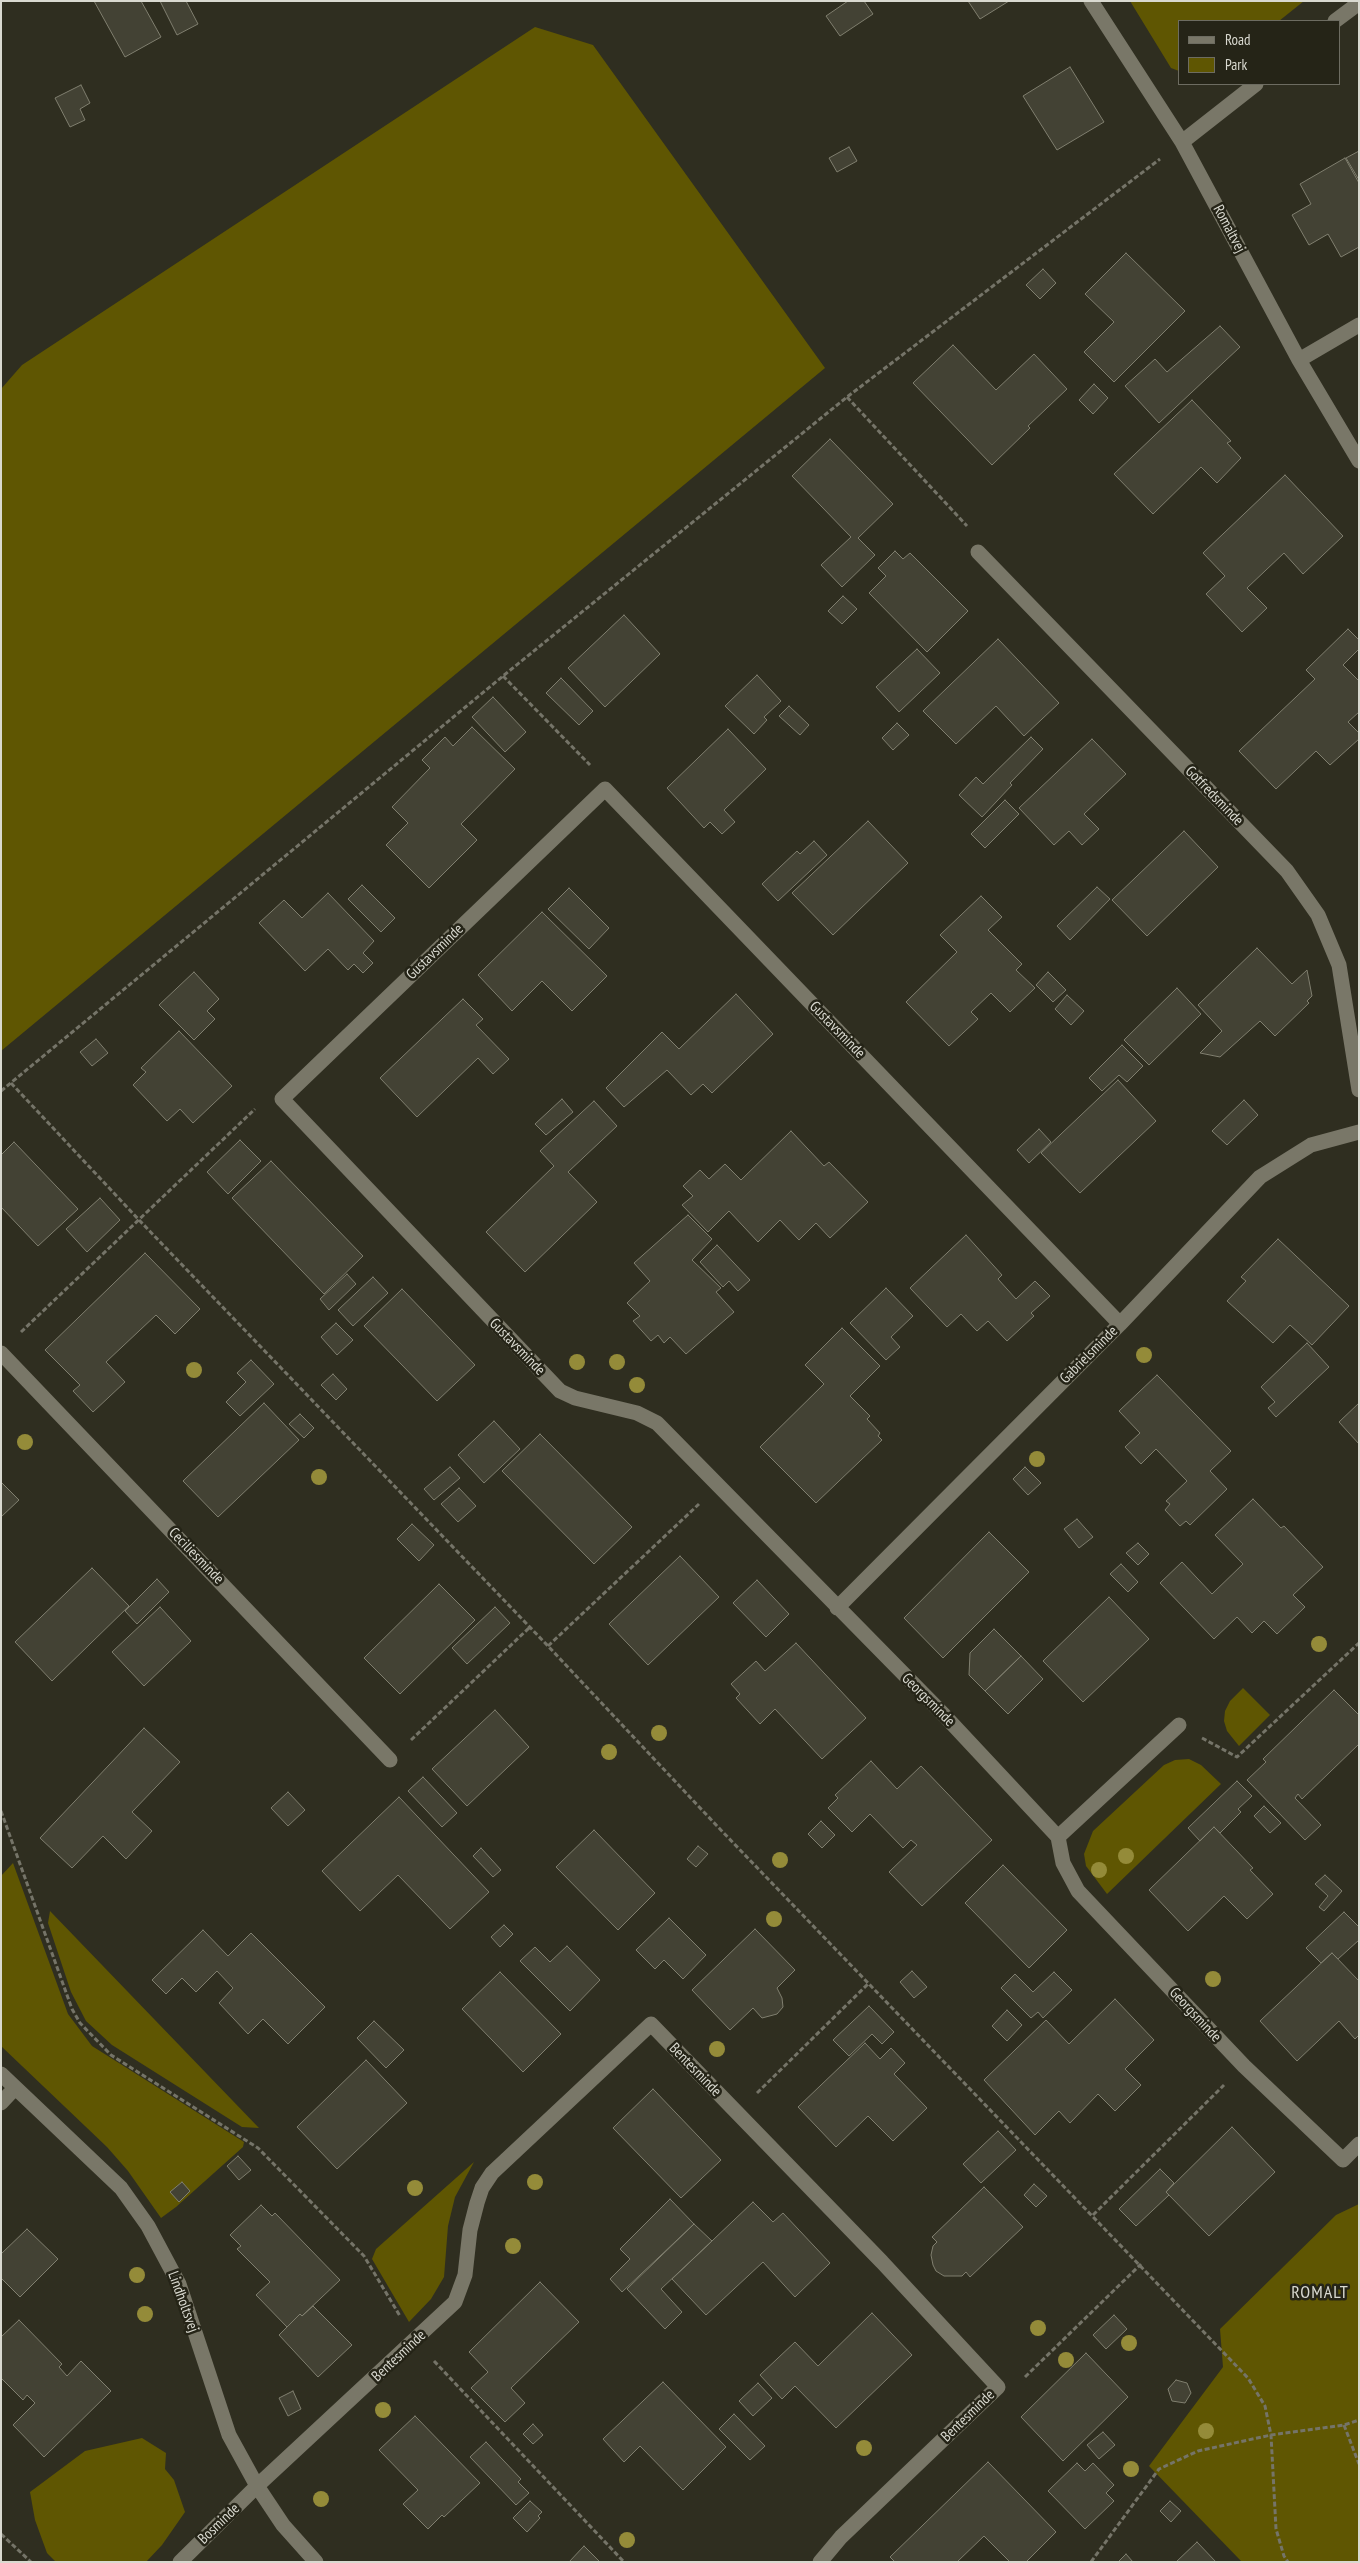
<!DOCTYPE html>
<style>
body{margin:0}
#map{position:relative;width:1360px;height:2563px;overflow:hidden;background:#2f2e20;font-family:"PT Sans Narrow",sans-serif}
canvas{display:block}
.frame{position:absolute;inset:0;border:2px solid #d9d9d0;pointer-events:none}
.legend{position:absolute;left:1178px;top:20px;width:162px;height:65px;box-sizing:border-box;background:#252417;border:1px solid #6d6c61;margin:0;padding:6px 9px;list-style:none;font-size:15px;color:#d9d9d0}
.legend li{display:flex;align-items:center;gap:10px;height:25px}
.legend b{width:25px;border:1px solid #6d6c61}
</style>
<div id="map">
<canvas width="1360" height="2563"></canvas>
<div class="frame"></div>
<ul class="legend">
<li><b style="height:6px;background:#797768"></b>Road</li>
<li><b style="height:14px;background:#5f5602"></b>Park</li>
</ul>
</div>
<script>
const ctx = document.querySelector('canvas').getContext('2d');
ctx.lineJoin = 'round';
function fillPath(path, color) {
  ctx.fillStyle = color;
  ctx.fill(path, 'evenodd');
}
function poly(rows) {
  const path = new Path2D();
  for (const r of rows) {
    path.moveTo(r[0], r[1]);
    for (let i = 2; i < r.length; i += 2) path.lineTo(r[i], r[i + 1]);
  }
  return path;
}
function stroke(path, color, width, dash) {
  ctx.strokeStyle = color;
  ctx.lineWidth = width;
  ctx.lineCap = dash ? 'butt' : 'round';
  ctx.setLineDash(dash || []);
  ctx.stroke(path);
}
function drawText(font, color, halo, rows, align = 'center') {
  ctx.font = font + ' "PT Sans Narrow",sans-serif';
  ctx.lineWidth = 5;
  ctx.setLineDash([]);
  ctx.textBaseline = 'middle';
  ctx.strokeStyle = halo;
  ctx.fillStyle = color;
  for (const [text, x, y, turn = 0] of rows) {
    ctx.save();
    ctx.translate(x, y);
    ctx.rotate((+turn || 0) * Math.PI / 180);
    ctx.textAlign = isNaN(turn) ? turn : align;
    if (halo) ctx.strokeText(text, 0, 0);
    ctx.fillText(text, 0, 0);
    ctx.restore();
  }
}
fillPath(poly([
 [1130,1,1304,1,1279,21,1179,21,1179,71,1171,68],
 [535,27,593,45,825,368,1,1051,1,389,22,365],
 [1243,1688,1270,1715,1239,1746,1227,1731,1224,1721,1225,1711,1230,1701],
 [1189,1759,1201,1765,1221,1784,1107,1894,1086,1866,1084,1854,1093,1831,1164,1765,1175,1760],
 [13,1863,68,2014,92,2046,244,2142,243,2147,176,2207,161,2218,128,2171,107,2147,1,2046,1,1876],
 [50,1911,259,2128,242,2127,112,2045,86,2021,71,1992,48,1923],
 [474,2162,455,2197,448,2226,444,2277,431,2299,409,2322,372,2259,376,2249],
 [1359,2204,1359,2562,1242,2562,1149,2466,1223,2367,1220,2329,1336,2215],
 [142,2438,166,2453,165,2469,174,2480,185,2512,162,2545,146,2562,56,2562,47,2553,35,2520,30,2492,85,2451]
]), '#5f5602');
const building = poly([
 [94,1,141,1,161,37,125,57,94,1],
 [160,1,186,1,198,24,177,35,160,1],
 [848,1,864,1,873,14,840,36,826,16,848,1],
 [968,1,1009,1,980,19,968,1],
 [1070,67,1104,122,1057,150,1023,96,1070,67],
 [81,85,90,103,80,109,85,120,70,127,55,98,81,85],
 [849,147,857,161,837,172,829,158,849,147],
 [1359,151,1359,180,1346,158,1359,151],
 [1345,158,1359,183,1359,247,1341,257,1328,234,1309,245,1292,215,1311,204,1300,184,1345,158],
 [1126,253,1185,311,1114,382,1084,352,1114,322,1085,294,1126,253],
 [1043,269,1056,283,1040,299,1026,285,1043,269],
 [1220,326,1240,347,1159,423,1125,386,1155,359,1167,372,1220,326],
 [953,345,996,390,1034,354,1067,389,1028,426,1030,428,992,465,913,383,953,345],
 [1094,384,1108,398,1093,414,1079,400,1094,384],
 [1192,400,1231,441,1227,443,1241,458,1217,483,1201,467,1153,514,1114,474,1192,400],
 [830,439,893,504,858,538,875,555,842,587,821,565,851,537,792,476,830,439],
 [1285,475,1343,536,1303,574,1284,553,1247,588,1267,608,1242,632,1206,594,1225,576,1203,553,1285,475],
 [895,551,903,559,910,553,968,611,927,652,869,593,886,576,878,568,895,551],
 [843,596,857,609,842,624,828,611,843,596],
 [624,615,660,654,605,707,568,668,624,615],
 [1348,629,1359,640,1359,649,1343,665,1359,681,1359,712,1348,722,1359,733,1359,739,1330,765,1316,751,1276,789,1239,751,1315,679,1306,670,1348,629],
 [998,639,1059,703,1024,736,996,706,956,744,923,711,998,639],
 [917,649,940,673,899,712,876,687,917,649],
 [757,675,781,701,764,717,767,720,754,734,725,706,757,675],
 [561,678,593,711,579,725,546,693,561,678],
 [493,697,526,732,505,752,472,717,493,697],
 [789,706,809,725,800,735,779,716,789,706],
 [897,723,909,735,893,750,882,738,897,723],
 [472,727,515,769,461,824,477,840,429,888,386,845,408,823,392,807,430,768,422,760,445,737,453,746,472,727],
 [728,729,766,769,724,810,735,822,722,834,710,822,704,828,667,788,728,729],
 [1031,737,1043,749,1010,783,1012,785,982,817,959,795,976,777,983,784,1031,737],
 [1092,739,1126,774,1084,814,1099,829,1082,845,1069,831,1054,845,1019,808,1092,739],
 [1005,800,1019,814,985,848,971,834,1005,800],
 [868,821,908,863,833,935,792,893,868,821],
 [1184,831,1218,867,1147,936,1112,900,1184,831],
 [814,841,827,855,778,901,762,884,797,851,800,854,814,841],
 [362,885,395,918,381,932,348,899,362,885],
 [1097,887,1110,899,1070,940,1057,926,1097,887],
 [569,888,609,928,589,949,548,909,569,888],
 [328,893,374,941,363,953,373,963,363,973,354,964,348,970,328,949,305,971,259,923,284,900,302,918,328,893],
 [981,896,1002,917,988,930,1022,964,1016,970,1035,988,1010,1012,991,993,971,1012,978,1019,949,1046,906,1002,957,952,940,935,981,896],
 [542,912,607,976,572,1011,542,981,512,1011,478,975,542,912],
 [1257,948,1292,984,1307,970,1312,996,1307,1001,1309,1003,1275,1036,1260,1021,1220,1057,1200,1053,1222,1031,1198,1005,1257,948],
 [194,972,219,999,207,1011,215,1019,194,1040,159,1005,194,972],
 [1048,972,1066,990,1053,1002,1036,985,1048,972],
 [1177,988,1201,1014,1149,1065,1124,1040,1177,988],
 [736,994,773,1034,712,1093,703,1084,691,1095,667,1070,624,1107,606,1088,662,1032,679,1049,736,994],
 [1067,995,1084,1011,1071,1025,1055,1009,1067,995],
 [463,999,483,1019,476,1025,509,1059,493,1074,478,1058,417,1117,380,1078,463,999],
 [179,1031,232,1086,193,1123,180,1109,167,1121,133,1085,146,1072,141,1068,179,1031],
 [96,1039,108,1053,92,1066,80,1052,96,1039],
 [1122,1045,1143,1066,1127,1082,1119,1075,1102,1091,1089,1078,1122,1045],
 [1118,1080,1156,1121,1080,1193,1041,1153,1118,1080],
 [562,1099,573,1112,546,1135,535,1124,562,1099],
 [1244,1100,1258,1115,1227,1145,1212,1131,1244,1100],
 [594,1101,617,1126,568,1172,597,1202,525,1272,486,1232,554,1166,540,1151,594,1101],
 [1039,1129,1051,1142,1029,1163,1017,1150,1039,1129],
 [791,1131,824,1166,829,1162,868,1202,830,1238,816,1223,799,1240,780,1220,758,1242,729,1211,708,1232,682,1205,693,1196,683,1186,700,1170,709,1179,725,1164,741,1180,791,1131],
 [240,1140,261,1161,228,1194,207,1172,240,1140],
 [14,1142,78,1209,38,1246,1,1207,1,1155,14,1142],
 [271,1161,363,1256,324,1294,232,1198,271,1161],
 [100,1198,120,1220,87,1252,66,1229,100,1198],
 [688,1215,712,1239,692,1260,721,1288,716,1292,734,1312,686,1354,670,1337,664,1343,658,1335,651,1341,633,1321,640,1316,627,1303,650,1281,634,1263,688,1215],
 [966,1235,1002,1275,998,1279,1016,1299,1035,1281,1050,1296,1031,1313,1034,1316,1007,1341,988,1321,977,1331,961,1314,947,1327,910,1288,966,1235],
 [1278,1239,1349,1306,1312,1345,1290,1325,1273,1343,1227,1301,1246,1281,1241,1277,1278,1239],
 [717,1245,750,1280,738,1291,729,1281,723,1287,700,1262,717,1245],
 [145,1253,200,1309,175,1334,156,1315,106,1362,125,1382,93,1412,73,1391,80,1385,45,1350,145,1253],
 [347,1274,356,1284,329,1310,320,1299,347,1274],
 [373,1277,388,1293,353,1326,338,1310,373,1277],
 [886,1288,913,1316,891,1337,900,1347,886,1360,850,1323,886,1288],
 [402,1289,475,1365,437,1401,364,1326,402,1289],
 [336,1323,353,1340,337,1355,321,1337,336,1323],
 [842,1328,880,1366,850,1396,870,1416,867,1419,880,1433,878,1436,882,1440,816,1503,760,1447,824,1384,805,1365,842,1328],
 [1307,1343,1329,1367,1276,1417,1268,1408,1275,1402,1261,1387,1307,1343],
 [251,1360,274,1384,240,1416,226,1402,246,1382,237,1373,251,1360],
 [333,1374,347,1389,336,1400,321,1385,333,1374],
 [1157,1375,1231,1451,1210,1471,1227,1489,1190,1525,1186,1521,1180,1526,1165,1510,1170,1504,1166,1501,1187,1481,1156,1449,1141,1464,1125,1447,1140,1433,1119,1411,1157,1375],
 [264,1403,299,1440,218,1517,183,1481,264,1403],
 [1359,1403,1359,1444,1339,1422,1359,1403],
 [300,1414,314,1428,304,1438,289,1424,300,1414],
 [494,1421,520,1449,484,1483,458,1455,494,1421],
 [540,1434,632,1527,594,1564,502,1471,540,1434],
 [450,1467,460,1478,434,1500,424,1489,450,1467],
 [1025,1467,1041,1483,1028,1495,1013,1479,1025,1467],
 [1,1482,19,1500,1,1517,1,1482],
 [459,1488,476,1506,458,1522,441,1504,459,1488],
 [1253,1499,1281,1528,1284,1526,1323,1567,1293,1595,1305,1607,1277,1634,1264,1621,1252,1633,1237,1617,1214,1639,1160,1583,1182,1562,1212,1594,1243,1564,1215,1535,1253,1499],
 [1077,1519,1093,1537,1079,1548,1064,1529,1077,1519],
 [412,1524,434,1545,419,1561,397,1539,412,1524],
 [989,1532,1029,1572,943,1658,904,1618,989,1532],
 [1138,1543,1149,1554,1138,1565,1126,1553,1138,1543],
 [680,1556,719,1597,648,1665,609,1624,680,1556],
 [1121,1564,1138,1582,1128,1592,1110,1574,1121,1564],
 [92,1568,129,1606,52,1681,15,1642,92,1568],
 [157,1579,169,1592,137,1624,125,1611,157,1579],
 [757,1580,789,1614,766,1637,733,1603,757,1580],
 [439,1584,475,1620,400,1694,364,1658,439,1584],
 [1109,1597,1149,1639,1083,1702,1043,1661,1109,1597],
 [160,1607,191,1641,144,1686,112,1652,160,1607],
 [495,1607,510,1623,467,1664,452,1648,495,1607],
 [994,1629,1021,1656,985,1691,969,1675,970,1653,994,1629],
 [796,1643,866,1718,822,1759,775,1709,760,1724,736,1698,740,1694,731,1684,756,1661,765,1671,796,1643],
 [1021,1656,1043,1679,1008,1714,985,1691,1021,1656],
 [1334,1690,1359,1715,1359,1744,1302,1799,1298,1794,1295,1798,1321,1825,1305,1840,1247,1780,1266,1762,1263,1759,1334,1690],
 [495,1710,529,1747,467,1806,432,1769,495,1710],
 [144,1728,180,1762,132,1812,152,1831,126,1859,103,1836,72,1868,40,1838,144,1728],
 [871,1761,897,1789,921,1766,992,1840,922,1906,889,1872,917,1845,911,1840,903,1848,870,1814,852,1832,828,1808,838,1798,835,1795,871,1761],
 [423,1777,457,1813,442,1827,408,1791,423,1777],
 [1237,1781,1252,1796,1238,1809,1241,1812,1220,1833,1214,1827,1200,1841,1188,1828,1237,1781],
 [288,1792,305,1810,288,1826,271,1808,288,1792],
 [399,1797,489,1892,450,1929,398,1875,360,1911,322,1871,399,1797],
 [1264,1806,1281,1823,1270,1833,1254,1816,1264,1806],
 [821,1821,835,1835,822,1848,808,1834,821,1821],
 [1214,1827,1253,1868,1250,1870,1273,1894,1247,1919,1224,1896,1188,1931,1149,1890,1214,1827],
 [594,1830,655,1893,618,1930,556,1867,594,1830],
 [698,1846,708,1854,696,1867,687,1859,698,1846],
 [481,1848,501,1870,493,1877,473,1856,481,1848],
 [1003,1865,1067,1930,1029,1968,965,1903,1003,1865],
 [1325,1875,1342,1891,1324,1911,1319,1907,1328,1896,1315,1884,1325,1875],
 [1344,1912,1359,1927,1359,1940,1338,1959,1332,1953,1321,1963,1306,1948,1344,1912],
 [669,1918,706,1955,683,1979,664,1960,655,1969,636,1950,669,1918],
 [504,1925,513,1934,500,1947,491,1937,504,1925],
 [755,1929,795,1970,777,1988,782,1998,783,2007,777,2014,762,2018,753,2008,730,2030,692,1990,755,1929],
 [203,1930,228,1956,251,1933,325,2007,288,2044,263,2019,248,2034,219,2003,233,1988,217,1971,196,1992,182,1978,166,1994,152,1980,203,1930],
 [567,1946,600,1980,570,2011,520,1961,535,1947,550,1962,567,1946],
 [1332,1953,1359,1981,1359,2035,1355,2039,1339,2021,1297,2061,1260,2021,1332,1953],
 [912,1971,927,1987,914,1998,900,1982,912,1971],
 [500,1972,561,2034,523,2072,462,2009,500,1972],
 [1054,1972,1072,1990,1043,2018,1038,2012,1031,2018,1001,1988,1015,1974,1033,1992,1054,1972],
 [1115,1999,1154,2040,1125,2069,1141,2085,1115,2111,1098,2094,1070,2123,1059,2111,1035,2135,984,2080,1046,2020,1069,2044,1115,1999],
 [869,2006,894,2032,882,2044,872,2034,849,2056,833,2040,869,2006],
 [1007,2010,1022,2025,1007,2041,992,2026,1007,2010],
 [374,2021,404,2050,386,2068,357,2038,374,2021],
 [865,2043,880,2059,891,2048,905,2063,894,2074,927,2108,893,2141,868,2116,836,2147,798,2107,865,2043],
 [366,2060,407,2103,337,2169,297,2127,366,2060],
 [653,2089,721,2160,681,2198,613,2128,653,2089],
 [1232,2127,1275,2172,1209,2236,1166,2192,1232,2127],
 [998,2131,1016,2150,981,2183,963,2164,998,2131],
 [238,2156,251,2170,239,2180,227,2166,238,2156],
 [1160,2169,1174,2183,1166,2192,1169,2195,1136,2226,1119,2209,1160,2169],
 [182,2182,190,2191,179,2202,170,2192,182,2182],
 [1034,2184,1047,2196,1036,2207,1024,2195,1034,2184],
 [984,2187,1023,2227,970,2277,966,2272,962,2276,944,2276,936,2271,933,2265,931,2255,933,2246,937,2242,932,2237,984,2187],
 [670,2199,694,2224,622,2292,610,2279,630,2259,620,2249,670,2199],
 [753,2202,773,2222,783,2213,830,2263,795,2297,763,2262,706,2315,672,2279,753,2202],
 [261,2205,272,2216,275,2213,340,2280,302,2316,300,2314,287,2327,256,2295,270,2282,237,2249,241,2246,230,2235,261,2205],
 [694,2224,712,2241,661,2289,682,2312,665,2329,627,2289,694,2224],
 [27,2229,58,2259,20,2297,1,2278,1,2254,27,2229],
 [540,2282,579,2322,511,2388,525,2403,505,2422,471,2388,488,2372,469,2352,540,2282],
 [313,2306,352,2345,318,2377,279,2335,300,2314,302,2316,313,2306],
 [872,2313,912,2355,836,2428,795,2386,782,2399,760,2375,795,2342,818,2366,872,2313],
 [1114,2315,1127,2329,1106,2349,1093,2335,1114,2315],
 [19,2320,62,2364,59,2367,67,2376,81,2361,111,2391,44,2457,13,2425,35,2403,27,2395,23,2400,1,2378,1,2337,19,2320],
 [1086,2353,1128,2397,1063,2461,1021,2417,1086,2353],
 [1176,2380,1187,2383,1191,2393,1185,2403,1172,2401,1168,2389,1176,2380],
 [663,2382,726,2447,683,2490,640,2446,624,2462,603,2439,663,2382],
 [758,2383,772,2398,753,2416,739,2401,758,2383],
 [293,2391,301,2409,288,2416,279,2398,293,2391],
 [734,2414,765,2446,750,2460,719,2429,734,2414],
 [415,2416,480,2483,444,2517,442,2515,428,2529,403,2504,418,2490,379,2450,415,2416],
 [533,2424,543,2435,533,2444,523,2434,533,2424],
 [1103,2432,1115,2445,1099,2459,1087,2445,1103,2432],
 [486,2442,521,2479,518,2482,529,2493,516,2505,470,2457,486,2442],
 [988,2462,1056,2532,1026,2562,1010,2562,984,2536,957,2562,895,2562,890,2557,988,2462],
 [1077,2463,1085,2471,1093,2463,1114,2485,1106,2493,1114,2501,1085,2529,1048,2491,1077,2463],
 [530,2501,542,2512,538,2516,540,2518,527,2532,513,2518,530,2501],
 [1170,2501,1181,2511,1171,2522,1160,2511,1170,2501],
 [1197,2542,1216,2562,1176,2562,1197,2542],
 [584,2546,600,2562,569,2562,584,2546],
 [1126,2554,1133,2562,1118,2562,1126,2554]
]);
fillPath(building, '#434234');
stroke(building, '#807f6f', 1);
stroke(poly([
 [847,397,967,526],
 [503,676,590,765],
 [11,1083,140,1221,548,1646,718,1827,1248,2378,1265,2406,1271,2435,1276,2529,1284,2556,1288,2562],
 [1,1091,503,676,847,397,1160,159],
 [21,1332,255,1109],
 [548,1646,699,1504],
 [1202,1738,1237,1757,1359,1643],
 [411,1740,530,1627],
 [1,1811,72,2009,80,2023,111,2055,258,2148,364,2256,400,2316],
 [757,2093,869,1983],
 [1093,2215,1224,2085],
 [434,2361,624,2562],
 [1025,2377,1141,2264],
 [1344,2425,1359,2464],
 [1,2534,31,2562],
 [1091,2562,1159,2469,1198,2451,1271,2435,1344,2425,1359,2420]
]), '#757468', 3, [5, 2.5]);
stroke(poly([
 [1091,1,1182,142,1299,360,1359,461],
 [1335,21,1359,3],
 [1182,142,1256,84],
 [1299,360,1359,325],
 [978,552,1287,871,1318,915,1339,965,1359,1090],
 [1120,1324,605,789,282,1099,560,1391,575,1398,637,1413,657,1423,944,1715,1058,1837,1063,1863,1078,1891,1244,2066,1343,2160,1359,2144],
 [1,1353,390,1760],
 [837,1608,1120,1324,1260,1177,1311,1145,1359,1132],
 [1058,1837,1179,1725],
 [1,2074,121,2188,148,2226,179,2284,229,2435,257,2486,283,2525,316,2562],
 [1,2103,15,2088],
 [180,2562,257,2486,455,2302,465,2275,470,2230,477,2203,482,2188,492,2173,651,2024,882,2262,998,2387,841,2537,820,2562]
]), '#797768', 15);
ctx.fillStyle = '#948b39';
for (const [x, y] of [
 [1144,1355],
 [577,1362],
 [617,1362],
 [194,1370],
 [637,1385],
 [25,1442],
 [1037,1459],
 [319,1477],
 [1319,1644],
 [659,1733],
 [609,1752],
 [1126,1856],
 [780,1860],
 [1099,1870],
 [774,1919],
 [1213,1979],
 [717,2049],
 [535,2182],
 [415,2188],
 [513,2246],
 [137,2275],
 [145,2314],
 [1038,2328],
 [1129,2343],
 [1066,2360],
 [383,2410],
 [1206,2431],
 [864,2448],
 [1131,2469],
 [321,2499],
 [627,2540]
]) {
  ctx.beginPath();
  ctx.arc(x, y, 8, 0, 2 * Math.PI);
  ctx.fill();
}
drawText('15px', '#d9d9d0', '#252417', [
 ["Romaltvej",1229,229,62],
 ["Gotfredsminde",1214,796,46],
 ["Gustavsminde",435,952,-44],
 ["Gustavsminde",837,1030,46],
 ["Gustavsminde",517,1347,46],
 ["Gabrielsminde",1089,1355,-45],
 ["Ceciliesminde",196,1556,46],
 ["Georgsminde",928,1700,45],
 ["Georgsminde",1195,2015,47],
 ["Bentesminde",695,2070,46],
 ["Lindholtsvej",183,2302,70],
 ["Bentesminde",399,2356,-43],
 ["Bentesminde",968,2416,-44],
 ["Bosminde",219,2524,-44]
]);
ctx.letterSpacing = '1px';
drawText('18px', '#d9d9d0', '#252417', [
 ["ROMALT",1320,2293]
]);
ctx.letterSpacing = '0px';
</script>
